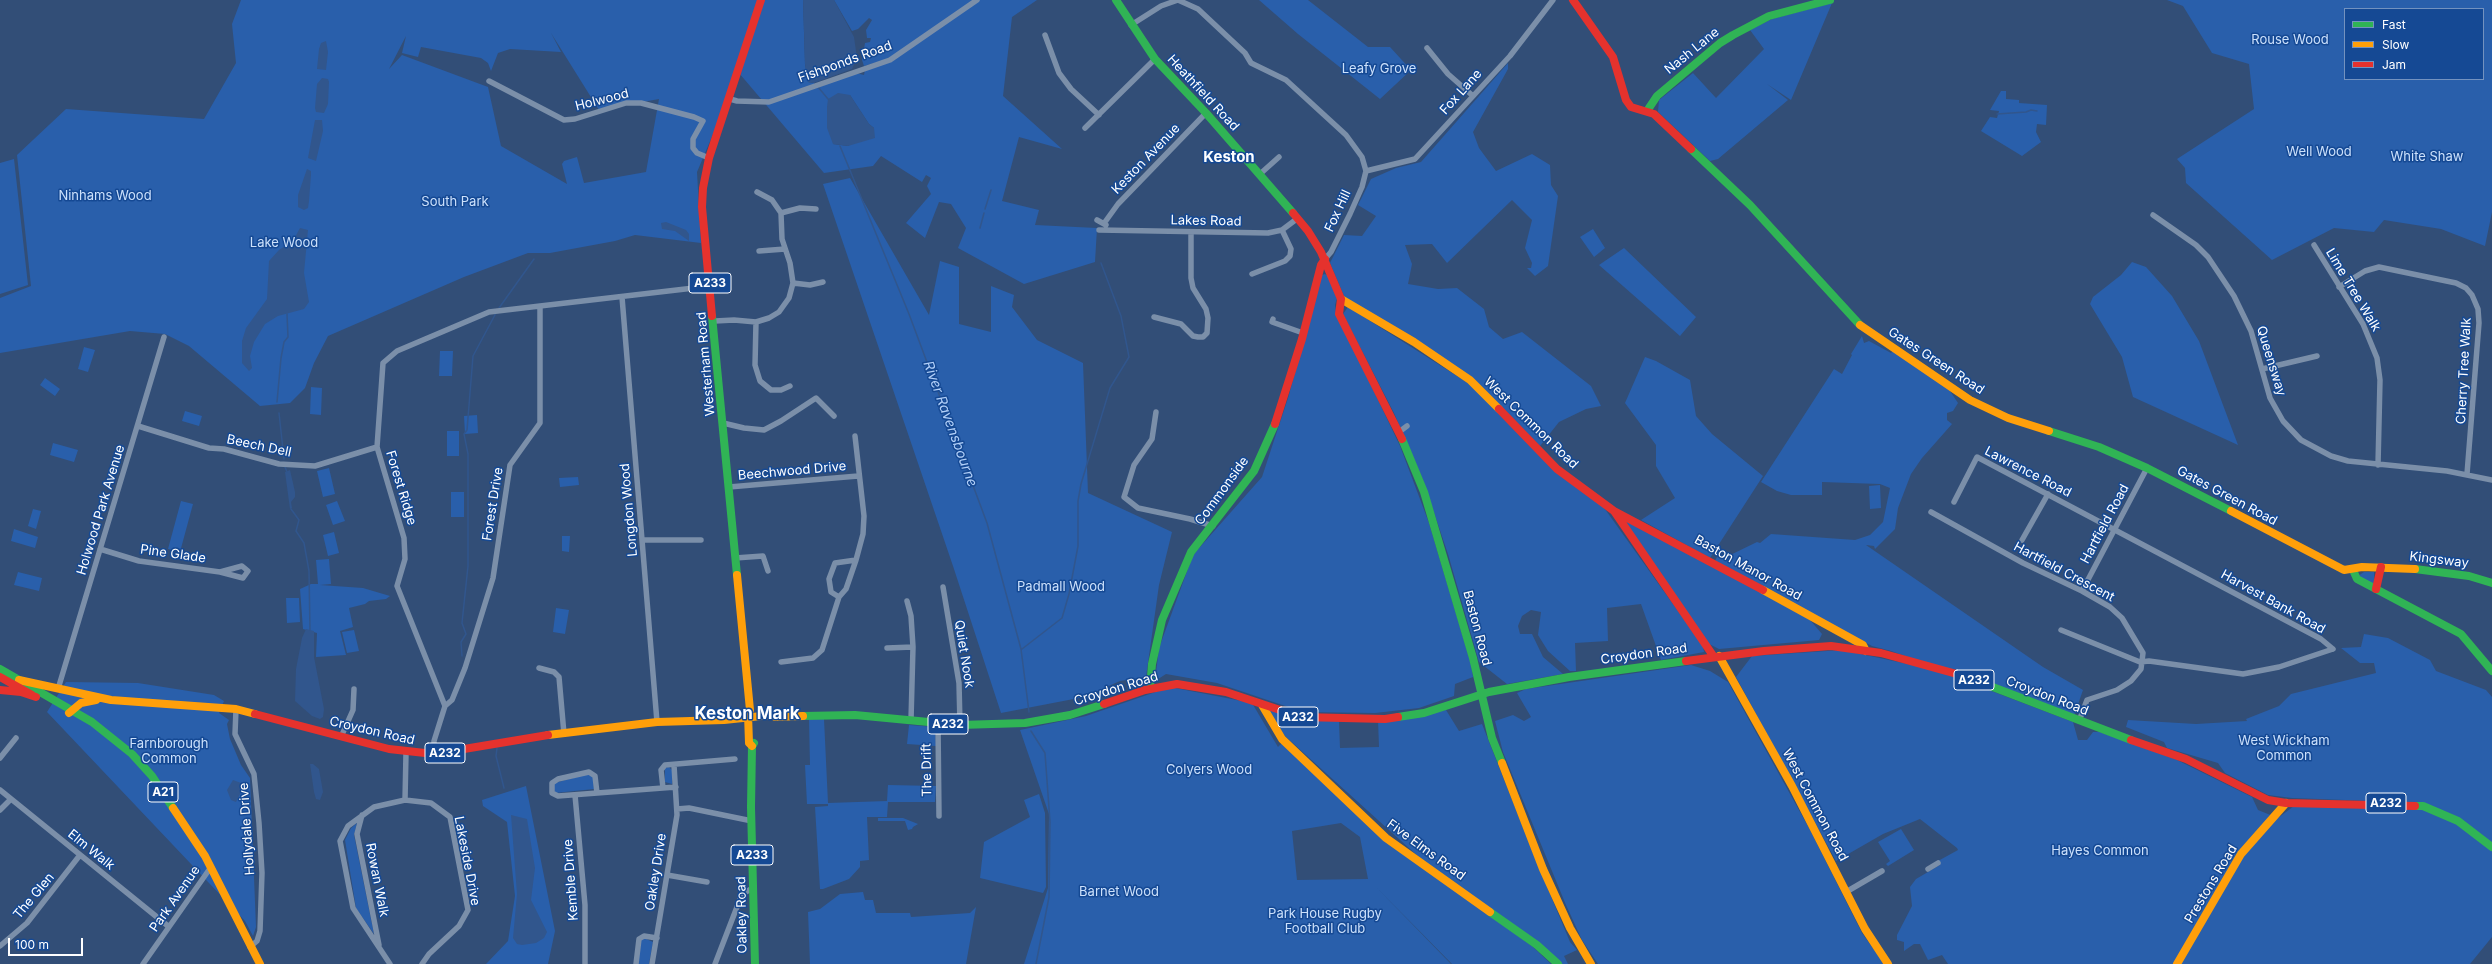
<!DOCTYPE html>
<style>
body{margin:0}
#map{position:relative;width:2492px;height:964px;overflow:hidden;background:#324e77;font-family:Inter,sans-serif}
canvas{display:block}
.legend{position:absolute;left:2344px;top:8px;width:140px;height:72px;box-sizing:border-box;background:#154994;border:1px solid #7392bf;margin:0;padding:5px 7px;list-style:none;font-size:12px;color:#fff}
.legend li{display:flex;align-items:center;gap:8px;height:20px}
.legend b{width:20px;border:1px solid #7392bf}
.scale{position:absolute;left:8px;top:938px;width:75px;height:18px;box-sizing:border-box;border:2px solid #fff;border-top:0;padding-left:5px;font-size:12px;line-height:14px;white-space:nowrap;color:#fff;-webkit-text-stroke:3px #154994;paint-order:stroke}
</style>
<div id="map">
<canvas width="2492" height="964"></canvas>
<ul class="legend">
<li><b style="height:5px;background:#30b455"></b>Fast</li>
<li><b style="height:5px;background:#ff9f0a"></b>Slow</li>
<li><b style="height:5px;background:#e5322d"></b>Jam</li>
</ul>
<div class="scale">100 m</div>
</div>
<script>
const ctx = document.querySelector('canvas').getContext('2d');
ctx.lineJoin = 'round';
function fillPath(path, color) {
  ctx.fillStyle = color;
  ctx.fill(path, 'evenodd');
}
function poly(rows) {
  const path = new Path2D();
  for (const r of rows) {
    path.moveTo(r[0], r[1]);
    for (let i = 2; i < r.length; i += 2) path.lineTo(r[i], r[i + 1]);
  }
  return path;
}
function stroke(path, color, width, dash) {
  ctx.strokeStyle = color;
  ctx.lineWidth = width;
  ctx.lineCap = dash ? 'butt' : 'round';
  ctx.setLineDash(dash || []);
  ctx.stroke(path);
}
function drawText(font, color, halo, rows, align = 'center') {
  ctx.font = font + ' Inter,sans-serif';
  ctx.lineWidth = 3;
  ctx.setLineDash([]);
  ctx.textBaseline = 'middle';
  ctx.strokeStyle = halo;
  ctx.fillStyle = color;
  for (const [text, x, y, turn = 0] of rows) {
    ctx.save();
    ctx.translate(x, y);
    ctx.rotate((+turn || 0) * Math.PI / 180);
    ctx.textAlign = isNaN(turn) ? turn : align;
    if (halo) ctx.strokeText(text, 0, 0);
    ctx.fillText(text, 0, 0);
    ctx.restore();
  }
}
fillPath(poly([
 [241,0,803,0,805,64,808,82,814,83,816,88,856,73,864,75,865,70,878,62,864,66,862,60,865,43,870,42,871,38,867,38,866,30,872,20,869,18,858,29,852,31,834,0,1037,0,1012,17,1003,96,1062,149,1019,137,1002,201,1039,210,1035,225,1097,228,1095,262,1024,284,958,248,966,228,951,204,939,202,925,238,906,223,931,194,927,186,931,178,926,175,922,182,881,156,873,166,824,173,739,73,697,172,701,243,635,235,615,241,550,253,528,253,464,277,328,336,314,363,305,388,290,403,260,406,189,346,165,334,130,331,0,353,0,298,31,286,17,155,66,109,204,119,236,63,232,24],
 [551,33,599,110,659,99,646,172,584,183,577,157,564,161,562,164,567,184,501,146,488,87,402,55,389,69,406,36,402,53,418,57,421,47,481,58,488,63,491,71,498,53,510,49,561,52],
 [850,95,869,124,874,128,848,146,833,144],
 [1259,0,1308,0,1368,47,1390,47,1411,70,1380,99,1298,34],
 [2167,0,2492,0,2492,212,2485,246,2441,229,2384,220,2374,232,2334,228,2272,260,2186,183,2185,168,2177,159,2254,109,2249,64,2212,53,2183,6],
 [2345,9,2483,9,2483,79,2345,79],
 [1832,3,1791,100,1767,84,1788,100,1718,159,1710,161,1658,112,1659,100,1693,73,1716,98,1764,49,1750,30,1772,19],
 [1508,63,1508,69,1473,132,1479,148,1496,171,1532,154,1550,165,1551,185,1558,196,1548,266,1535,276,1527,268,1531,268,1532,263,1525,248,1532,220,1512,200,1447,263,1432,244,1405,245,1412,264,1408,284,1438,289,1457,288,1484,309,1489,327,1503,339,1522,332,1591,386,1601,406,1586,409,1559,422,1540,446,1472,377,1365,312,1344,296,1330,263,1344,235,1362,236,1376,216,1358,205,1371,179,1396,168,1421,162],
 [2001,91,2006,91,2006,99,2019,100,2019,103,2047,105,2046,125,2037,124,2036,132,2041,142,2022,156,1981,131,1990,117,1997,118,1999,111,1990,110],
 [14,159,28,285,0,294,0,163],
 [850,178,929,315,940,261,959,267,959,324,991,332,991,286,1014,295,1012,307,1037,340,1083,363,1088,493,1172,532,1159,585,1146,677,1120,681,1084,697,1001,713,953,566,823,184],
 [1593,229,1605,248,1594,257,1580,237],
 [1624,248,1696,317,1680,336,1599,265],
 [2132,262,2146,267,2172,296,2199,341,2238,445,2133,397,2122,357,2090,304,2093,297,2121,275],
 [1325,274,1328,276,1337,298,1335,305,1336,312,1400,446,1429,523,1471,664,1473,677,1455,684,1454,696,1419,708,1375,713,1303,712,1217,683,1166,674,1155,681,1159,648,1193,555,1262,477,1288,398,1322,275],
 [1348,307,1468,383,1602,505,1703,646,1704,652,1661,660,1641,604,1607,608,1608,641,1575,643,1576,671,1570,671,1548,651,1538,635,1541,612,1531,610,1522,616,1518,626,1520,634,1532,634,1543,657,1563,674,1507,684,1479,662,1448,554,1423,480,1394,413,1343,314],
 [1862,336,1864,343,1869,341,1891,353,1893,351,1948,388,1958,403,1953,411,1947,413,1947,420,1952,424,1922,458,1911,474,1898,508,1895,529,1875,549,1874,546,1866,545,2043,667,2083,690,2074,716,1891,651,1872,646,1715,561,1717,557,1722,559,1757,542,1760,543,1771,534,1855,540,1870,535,1883,522,1890,488,1880,484,1822,482,1822,495,1791,495,1777,491,1761,482,1834,369,1842,374,1852,355,1851,354],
 [84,347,95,350,88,372,78,369],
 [440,351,453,351,452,376,439,376],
 [1645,357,1656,361,1690,380,1696,416,1712,434,1763,476,1710,558,1641,520,1675,498,1656,466,1656,445,1625,403],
 [45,378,60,389,55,396,40,385],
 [311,387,322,388,321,415,310,414],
 [185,411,202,416,199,426,182,421],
 [477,415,478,433,465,434,464,416],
 [447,431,459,431,459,456,447,456],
 [53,443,78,450,74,462,50,455],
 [329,468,335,494,323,497,317,471],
 [578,477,579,485,560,487,559,478],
 [1880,485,1881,508,1870,509,1869,486],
 [451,492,464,492,464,517,451,517],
 [181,501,193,504,180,552,168,549],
 [337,501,345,521,333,525,326,505],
 [33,509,41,511,36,529,28,526],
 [1618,513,1810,620,1822,634,1819,640,1719,649,1709,644],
 [14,529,38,537,35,548,11,541],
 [334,532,339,553,328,556,323,535],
 [562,536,570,536,569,552,562,551],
 [329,559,331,584,320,585,363,588,390,596,386,599,369,601,365,604,349,608,353,627,340,631,346,655,316,657,317,633,303,629,300,589,311,584,318,584,316,560],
 [18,572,42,578,39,591,14,585],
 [2364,572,2374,572,2374,585,2358,576],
 [286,598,299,598,300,622,287,623],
 [556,608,569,610,565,634,553,632],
 [354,630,359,651,347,653,342,632],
 [2364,634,2388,638,2430,660,2436,671,2486,690,2492,697,2492,843,2425,803,2292,798,2268,795,2225,773,2218,763,2167,748,2164,742,2126,727,2128,720,2196,724,2247,721,2246,719,2279,706,2291,694,2376,673,2374,663,2360,663,2341,648,2361,647],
 [1842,650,1936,670,2073,722,2078,740,2087,740,2093,732,2100,732,2175,759,2252,797,2258,810,2278,818,2294,806,2424,809,2456,822,2492,850,2492,937,2470,964,1948,964,1942,955,1928,960,1920,944,1914,944,1904,951,1904,942,1897,940,1897,935,1912,906,1910,887,1916,879,1940,865,1938,861,1958,850,1957,848,1920,819,1883,834,1836,861,1736,677,1752,656],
 [1691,665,1710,671,1728,682,1810,830,1862,933,1884,964,1598,964,1582,940,1566,905,1503,752,1495,721,1513,715,1524,721,1531,717,1517,693,1526,689],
 [66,682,138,683,214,695,224,701,219,713,229,720,227,724,230,739,241,765,250,778,256,927,253,936,245,921,47,712],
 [1170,687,1252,703,1278,747,1282,743,1355,810,1533,947,1551,964,1452,964,1376,887,1451,964,1024,964,1048,888,1049,814,1020,730,1086,716],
 [1341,823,1360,837,1368,879,1297,880,1292,831],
 [1266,708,1339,721,1340,748,1379,747,1378,720,1446,710,1459,731,1482,724,1535,858,1570,942,1577,950,1564,956,1568,964,1562,964,1420,858,1285,736],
 [809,719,824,719,828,803,887,801,888,785,936,786,935,802,888,802,887,817,867,817,869,860,860,861,860,867,849,879,823,889,820,889,815,807,828,806,828,804,807,804,805,765,810,765],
 [909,725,935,727,936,746,907,744],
 [665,768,669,767,672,770,672,784,665,782],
 [587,774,593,777,594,789,555,793,553,786,555,783],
 [526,786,555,931,548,964,486,964,508,941,515,896,507,822,483,806,482,800],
 [1039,794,1045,813,1046,887,1043,893,980,878,984,842,1030,817,1024,800],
 [878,818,903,818,918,824,913,827,912,829,908,830,905,821,878,821],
 [357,823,354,835,374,934,356,908,345,840,351,828],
 [1901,829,1914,850,1888,866,1886,864,1890,861,1878,842],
 [863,892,865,900,873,900,876,913,910,913,911,917,970,913,976,907,966,964,810,964,808,912,820,909,840,894],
 [644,938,653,942,649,964,638,964,640,941]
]), '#295fab');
fillPath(poly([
 [803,0,834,0,854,37,857,58,852,69,814,83,808,82,805,64],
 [326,41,328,52,326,70,317,69,319,49,321,43],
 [322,78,328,79,329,82,328,104,324,113,316,112,315,108,317,84],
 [838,93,850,95,869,124,874,128,875,138,848,146,833,144,827,128,827,107,828,99],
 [315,120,322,120,323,131,316,161,308,158],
 [307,169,311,171,311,175,309,201,308,208,304,210,298,207,298,195],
 [666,222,686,230,689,234,689,241,675,231,662,229,661,223],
 [300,228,308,230,304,273,309,302,304,309,278,316,265,324,254,342,250,356,252,368,249,371,242,363,242,341,246,328,267,299,269,261,279,250,293,241],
 [290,470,295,492,295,497,291,502,292,508,290,509,285,472],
 [306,629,314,631,314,657,324,709,323,717,320,719,312,716,295,701,296,669,302,638],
 [310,764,313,764,319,769,323,792,320,800,316,799,314,792],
 [233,780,241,783,240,794,236,802,231,800,227,790],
 [511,815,527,819,535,868,531,900,547,932,544,938,536,943,522,945,517,944,513,938,517,894]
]), '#31568d');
stroke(poly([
 [818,87,828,99],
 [1997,114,2026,112,2031,110,2037,111],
 [840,146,909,314,987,523,1021,649,1029,712],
 [985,209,991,190],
 [980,228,984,213],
 [499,308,534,259],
 [277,402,281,358,284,342,288,337,287,314],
 [279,413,284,459],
 [285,467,287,472],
 [291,509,299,520,296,531,304,543,309,571,310,630],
 [1022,649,1062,618,1069,594,1078,546,1078,501,1081,484,1110,388,1129,357,1121,316,1101,263],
 [462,656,461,642,466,634,462,623,468,566,468,454,464,434,467,430,473,356,496,313],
 [1031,731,1045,753,1050,822,1049,897,1036,964],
 [497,748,496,756,504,788]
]), '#31568d', 1.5);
stroke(poly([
 [1131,25,1161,6,1178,0,1198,9,1245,53,1251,63,1286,80,1346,135,1362,157,1366,171,1362,187,1350,214,1331,252,1325,259],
 [1045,35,1059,73,1071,89,1099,115],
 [1427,48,1448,74,1473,96],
 [489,81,564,120,575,119,626,103,641,103,694,117,703,121,693,139,693,148,697,153,709,158],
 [730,99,737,101,769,102,890,60,977,0],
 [1085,128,1155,59],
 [1366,171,1415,159,1510,56,1553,0],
 [1260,174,1279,157],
 [781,213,800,208,816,209],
 [2153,215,2196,245,2208,257,2234,296,2251,331,2270,398,2283,421,2301,440,2331,456,2348,461,2447,471,2492,480],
 [1097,220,1106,225],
 [1105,222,1118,204,1206,113],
 [1099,230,1268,233,1282,230,1298,218],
 [2314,245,2363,324,2377,358,2380,380,2378,465],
 [759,251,785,249],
 [1252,274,1285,261,1290,256,1291,249,1282,230],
 [793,283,810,285,823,282],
 [2339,287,2365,271,2379,267,2456,283,2466,288,2472,295,2478,309,2479,323,2467,474],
 [622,297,657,722],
 [1154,317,1181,324,1193,336,1198,337,1203,337,1207,333,1208,318,1206,309,1193,288,1191,278,1191,232],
 [1273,319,1272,322,1303,333],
 [715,321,734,320,756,322,769,318,779,312,789,298,793,283,790,263,782,239,781,213,772,200,757,192],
 [756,322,755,365,760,381,771,390,781,390,790,386],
 [2262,369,2317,356],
 [1156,412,1152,439,1134,465,1124,497,1138,508,1190,519,1213,526],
 [723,423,744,428,764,430,781,421,816,398,834,416],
 [138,426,209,448,224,449,279,464,315,466,377,447],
 [1399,432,1407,426],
 [729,487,858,476],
 [1954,502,1977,457,2321,639,2333,649],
 [1931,512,2023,563,2082,591,2110,607,2122,618,2143,653,2141,669,2131,681,2117,690,2087,700,2079,721],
 [642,540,701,540],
 [2022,540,2048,494],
 [100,549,139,561,220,572,243,578,248,571,242,566,220,572],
 [735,558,763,556,768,571],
 [943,587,959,683,960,725],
 [2082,591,2147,468],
 [839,597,831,592,829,579,835,563,856,560],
 [907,601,911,616,913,647,911,720],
 [2061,630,2140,662,2149,661,2243,674,2279,667,2333,649],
 [887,648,913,647],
 [781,662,813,658,822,650,839,597,846,589,856,560,863,534,864,516,855,436],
 [539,668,554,672,559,677,564,734],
 [58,689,164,337],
 [445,706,397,586,405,559,404,538,377,447,383,363,397,351,489,312,540,306],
 [236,709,235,734,254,774,259,823,262,873,260,931,257,941,250,947],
 [938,724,939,816],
 [341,737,353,710,354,689],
 [406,753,405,800,431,803,450,817,468,910,459,926,429,954,422,964],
 [434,754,434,741,445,706,452,700,465,668,493,578,510,465,540,423,540,306,711,286],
 [0,758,16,738],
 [663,788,661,770,665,765,735,759],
 [0,790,168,926],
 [597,793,595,776,589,772,558,779,552,783,552,793,558,796,676,787],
 [575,795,585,905,585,964],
 [677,809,689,808,752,821],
 [0,810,11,799],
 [362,815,357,834,379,945],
 [1928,869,1938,863],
 [667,875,707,882],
 [1846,892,1882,871],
 [0,946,27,923,80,855],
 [143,964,211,867],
 [390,964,353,908,340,841,348,826,374,807,405,800],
 [636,964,639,939,644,936,657,938],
 [652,964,677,815,674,765],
 [715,964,742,894,753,888]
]), '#7b8fa9', 5.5);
stroke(poly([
 [1116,0,1155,59,1206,113,1293,213],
 [1647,111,1657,96,1720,43,1733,35,1769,16,1830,0],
 [1691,149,1750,205,1860,325],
 [712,316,737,575],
 [2049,431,2099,447,2147,468,2231,511],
 [1402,439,1424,492,1473,658,1492,738,1502,763],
 [2415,569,2469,576,2492,583],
 [2353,570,2357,579,2461,634,2492,671],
 [0,669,92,722,132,754,152,776,173,808],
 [1964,676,2131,740],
 [1150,688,1152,664,1162,620,1191,552,1254,471,1275,424],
 [803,716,855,715,960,725,1025,723,1070,715,1104,704],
 [1398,717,1424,713,1489,692,1569,677,1686,661],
 [754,743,752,746,751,807,755,964],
 [2415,806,2423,806,2458,821,2492,847],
 [1490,912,1537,945,1558,964]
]), '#30b455', 8);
stroke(poly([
 [1341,299,1414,342,1470,380,1499,409],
 [1860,325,1970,400,2008,418,2049,431],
 [2231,511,2344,570,2362,567,2415,569],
 [737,575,750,710,748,714,749,743,752,746],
 [1763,590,1863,645,1866,651],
 [1719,656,1792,786,1865,929,1888,964],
 [19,680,111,700,236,709,255,714],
 [1262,705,1282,739,1386,838,1490,912],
 [69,713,81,703,96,700],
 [548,735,657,722,724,720,771,715,775,717,803,716],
 [1502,763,1543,869,1570,928,1591,964],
 [173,808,205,856],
 [205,856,260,964],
 [2177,964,2241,854,2286,803]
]), '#ff9f0a', 8);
stroke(poly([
 [1573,0,1613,57,1626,100,1631,107,1654,114,1691,149],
 [1293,213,1308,231,1321,252,1341,299],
 [1341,299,1339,314,1402,439],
 [712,316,702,207,703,188,709,158,761,0],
 [1499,409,1557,469,1614,511,1714,657],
 [1275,424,1302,339,1321,265,1325,259],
 [1614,511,1763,590],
 [2376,589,2381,567],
 [1686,661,1764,651,1831,646,1881,653,1964,676],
 [0,677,32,695],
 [0,690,21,692,36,697],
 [1104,704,1145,690,1177,684,1226,692,1301,717,1385,719,1398,717],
 [255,714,389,749,434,754,548,735],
 [2131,740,2186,759,2268,800,2286,803,2415,806]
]), '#e5322d', 8);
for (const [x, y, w] of [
 [710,283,42],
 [1974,680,40],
 [1298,717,40],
 [948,724,40],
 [445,753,40],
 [163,792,30],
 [2386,803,40],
 [752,855,42]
]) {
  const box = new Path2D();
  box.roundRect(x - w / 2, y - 10, w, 20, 3);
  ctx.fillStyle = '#154994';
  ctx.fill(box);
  stroke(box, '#fff', 1);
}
drawText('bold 12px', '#fff', null, [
 ["A233",710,283],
 ["A232",1974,680],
 ["A232",1298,717],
 ["A232",948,724],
 ["A232",445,753],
 ["A21",163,792],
 ["A232",2386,803],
 ["A233",752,855]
]);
drawText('13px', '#cce1fc', '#154994', [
 ["Rouse Wood",2290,40],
 ["Leafy Grove",1379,69],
 ["Well Wood",2319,152],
 ["White Shaw",2427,157],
 ["Ninhams Wood",105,196],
 ["South Park",455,202],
 ["Lake Wood",284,243],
 ["Padmall Wood",1061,587],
 ["West Wickham",2284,741],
 ["Common",2284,756],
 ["Farnborough",169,744],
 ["Common",169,759],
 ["Colyers Wood",1209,770],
 ["Hayes Common",2100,851],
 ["Barnet Wood",1119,892],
 ["Park House Rugby",1325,914],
 ["Football Club",1325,929]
]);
drawText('13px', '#fff', '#154994', [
 ["Nash Lane",1692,51,-39],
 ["Fishponds Road",845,62,-20],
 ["Fox Lane",1461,92,-48],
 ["Heathfield Road",1203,93,47],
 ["Holwood",602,100,-14],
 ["Keston Avenue",1146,159,-46],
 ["Fox Hill",1338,211,-65],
 ["Lakes Road",1206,221,1],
 ["Lime Tree Walk",2353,290,59],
 ["Gates Green Road",1936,361,33],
 ["Queensway",2271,361,73],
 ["Westerham Road",706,364,-95],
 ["Cherry Tree Walk",2464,371,-87],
 ["West Common Road",1531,423,44],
 ["Beech Dell",259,446,12],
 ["Beechwood Drive",792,471,-5],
 ["Lawrence Road",2028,472,27],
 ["Forest Ridge",401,488,73],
 ["Commonside",1222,491,-54],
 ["Gates Green Road",2227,496,28],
 ["Forest Drive",493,504,-81],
 ["Holwood Park Avenue",101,510,-73],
 ["Longdon Wood",629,510,-95],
 ["Hartfield Road",2105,524,-62],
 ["Pine Glade",173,554,8],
 ["Kingsway",2439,560,7],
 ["Baston Manor Road",1748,568,29],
 ["Hartfield Crescent",2064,572,28],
 ["Harvest Bank Road",2273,602,29],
 ["Baston Road",1477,628,75],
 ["Quiet Nook",964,654,81],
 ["Croydon Road",1644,654,-8],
 ["Croydon Road",1116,689,-17],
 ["Croydon Road",2047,696,21],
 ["Croydon Road",372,731,13],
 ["The Drift",927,770,-91],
 ["West Common Road",1815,805,62],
 ["Hollydale Drive",247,829,-94],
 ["Elm Walk",91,850,39],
 ["Five Elms Road",1426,850,36],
 ["Lakeside Drive",467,861,79],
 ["Oakley Drive",656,872,-81],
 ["Rowan Walk",377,880,79],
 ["Kemble Drive",571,880,-94],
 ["Prestons Road",2211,884,-59],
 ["The Glen",34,896,-50],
 ["Park Avenue",175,899,-55],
 ["Oakley Road",742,915,-91]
]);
drawText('italic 14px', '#b1cff8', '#154994', [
 ["River Ravensbourne",950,424,70]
]);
drawText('bold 15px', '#fff', '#154994', [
 ["Keston",1229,157]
]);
drawText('bold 17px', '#fff', '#154994', [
 ["Keston Mark",747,714]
]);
</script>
